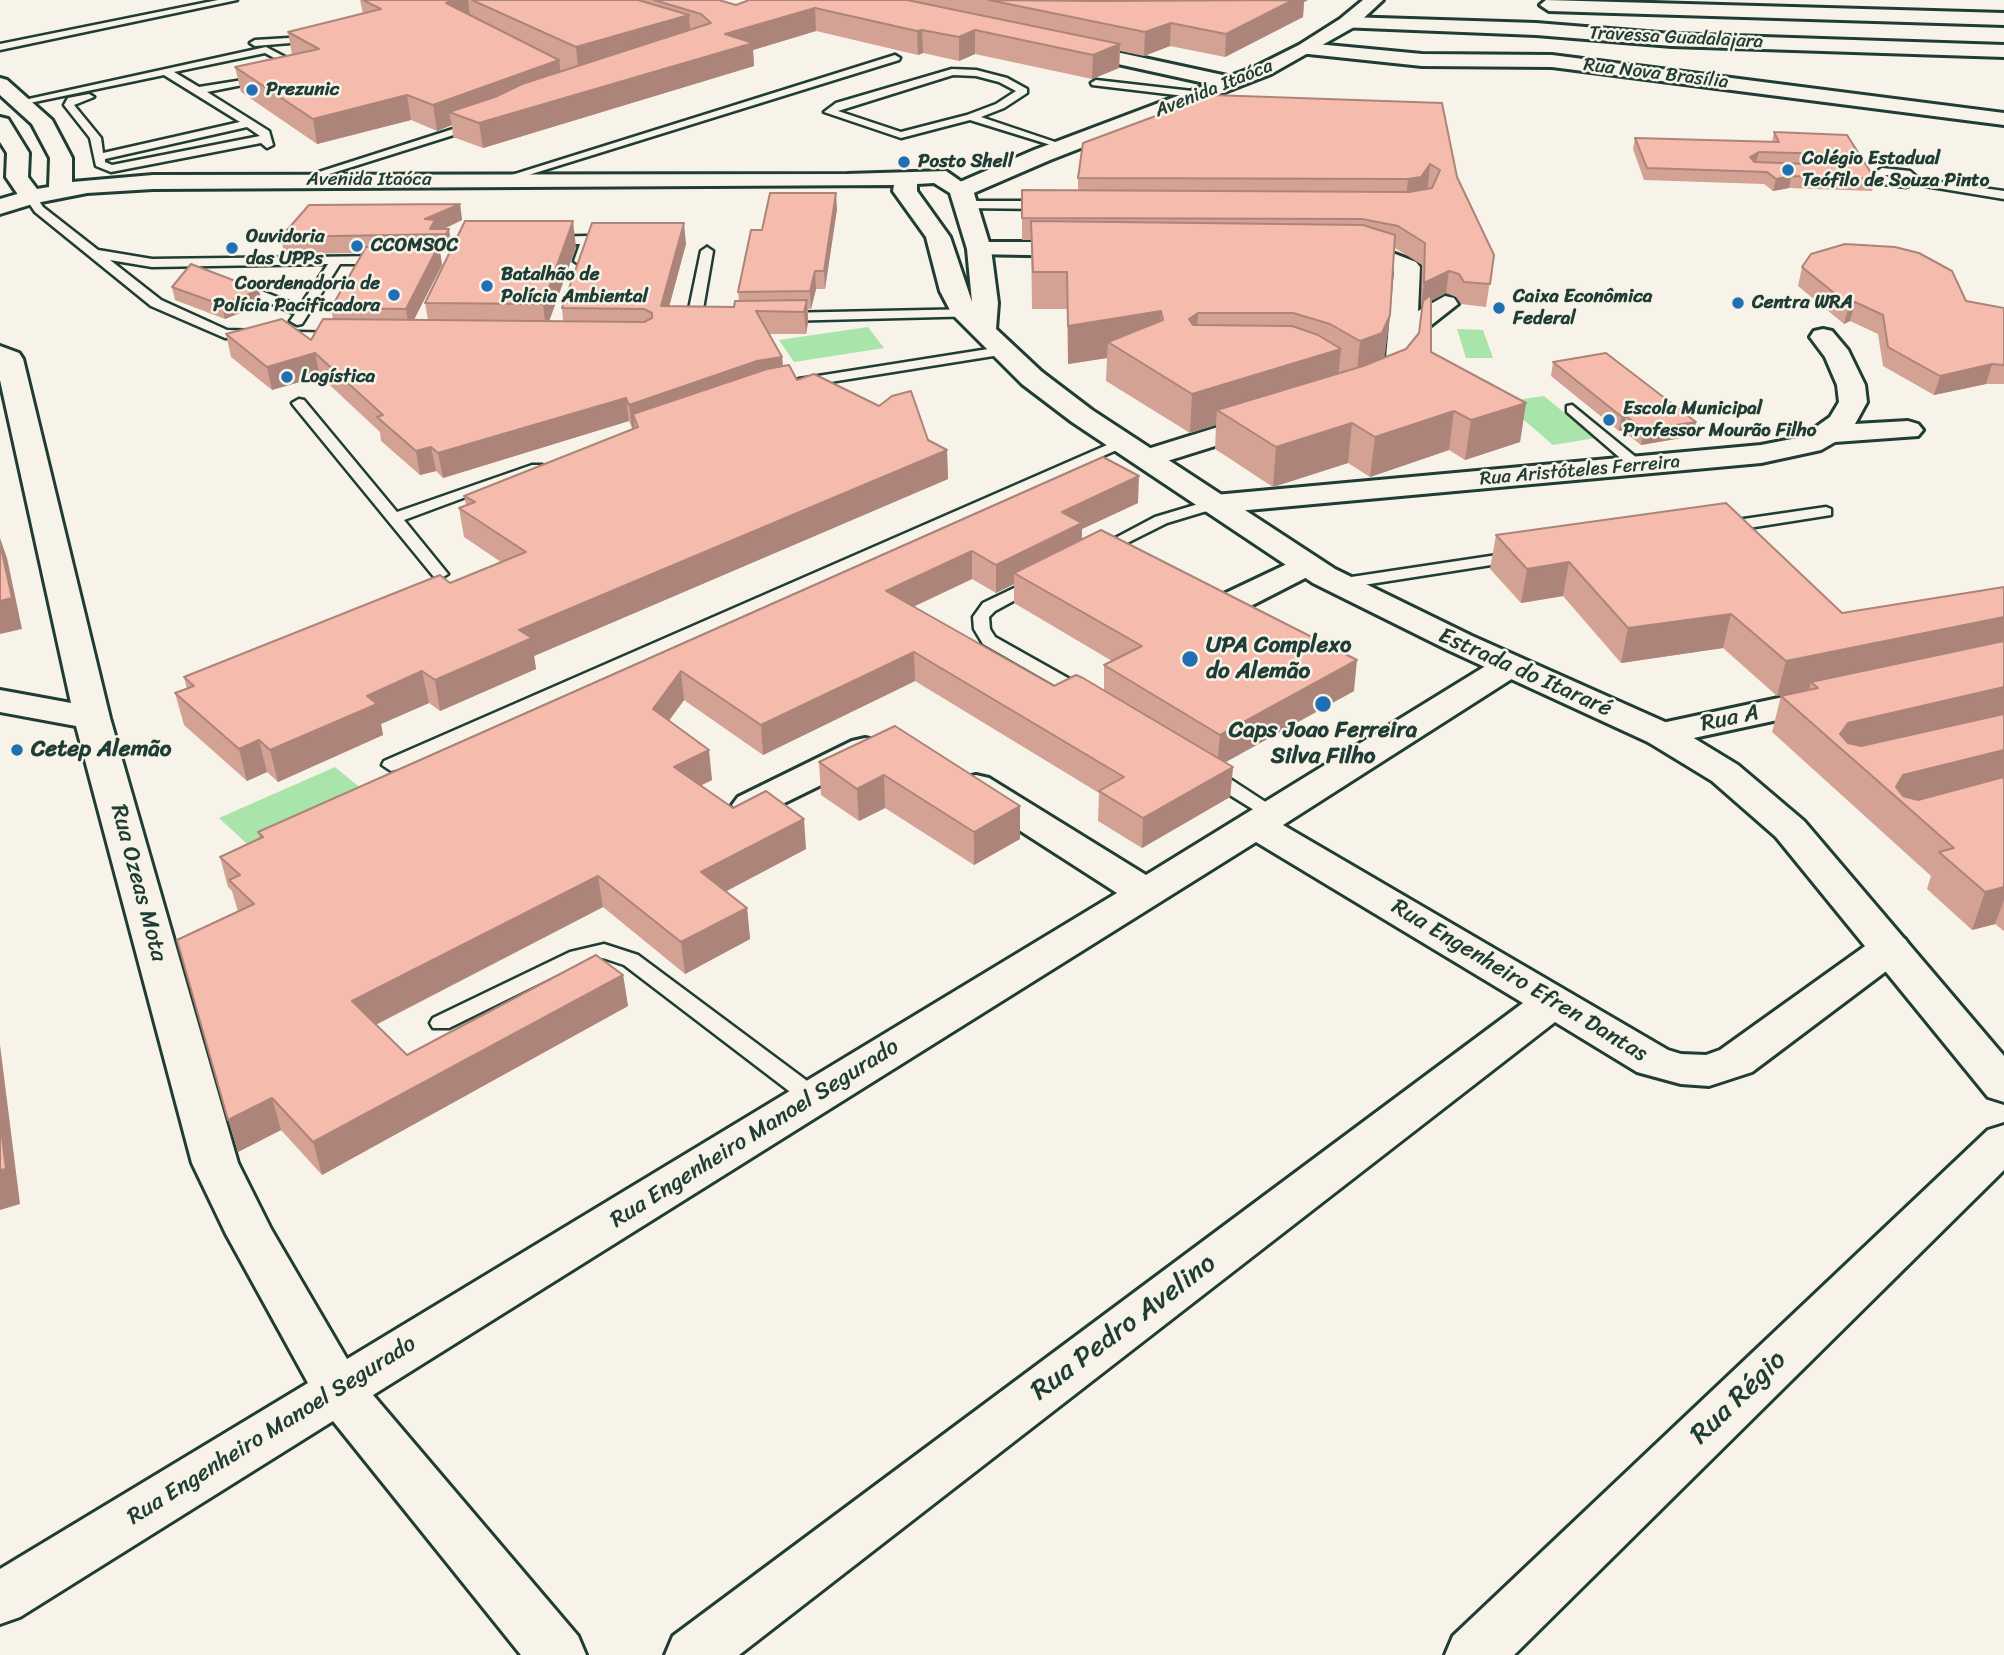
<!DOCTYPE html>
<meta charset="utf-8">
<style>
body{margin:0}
canvas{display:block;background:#f7f3e8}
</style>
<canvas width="2004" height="1655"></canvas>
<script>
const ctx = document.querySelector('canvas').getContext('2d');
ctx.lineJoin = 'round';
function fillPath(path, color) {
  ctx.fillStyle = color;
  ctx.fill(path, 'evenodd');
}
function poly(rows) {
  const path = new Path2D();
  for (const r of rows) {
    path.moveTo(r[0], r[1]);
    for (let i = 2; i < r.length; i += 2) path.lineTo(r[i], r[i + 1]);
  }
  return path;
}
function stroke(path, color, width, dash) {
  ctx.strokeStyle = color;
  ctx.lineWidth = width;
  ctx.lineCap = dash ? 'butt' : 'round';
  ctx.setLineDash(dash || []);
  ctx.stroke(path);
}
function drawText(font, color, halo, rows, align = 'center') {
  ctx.font = font + ' Sriracha,sans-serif';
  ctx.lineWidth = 5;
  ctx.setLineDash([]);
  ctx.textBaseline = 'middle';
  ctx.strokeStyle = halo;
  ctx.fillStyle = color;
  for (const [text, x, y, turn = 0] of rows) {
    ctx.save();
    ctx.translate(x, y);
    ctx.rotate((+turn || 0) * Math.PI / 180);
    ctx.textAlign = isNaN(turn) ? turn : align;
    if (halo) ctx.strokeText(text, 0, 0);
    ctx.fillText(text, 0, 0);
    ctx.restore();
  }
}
fillPath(poly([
 [868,327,884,348,794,362,779,340],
 [1457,329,1483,330,1493,358,1466,358],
 [1544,396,1595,438,1553,445,1503,402],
 [335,767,375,800,258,854,219,818]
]), '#a9e4aa');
const lane = poly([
 [218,0,237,0,0,50,0,44,218,0],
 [305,37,302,42,255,46,250,43,255,40,305,37],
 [266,47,308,69,305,73,297,73,297,70,265,53,174,72,199,87,268,76,268,80,207,92,269,131,273,145,267,148,261,143,111,172,96,166,90,138,64,105,68,98,89,94,94,97,74,105,101,138,103,153,240,122,164,75,20,105,15,102,266,47],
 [247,127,260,136,112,165,105,162,105,159,247,127],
 [895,55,900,58,899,60,509,181,499,179,895,55],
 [952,69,976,70,1007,78,1027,89,1027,93,1004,108,981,117,1067,146,1067,150,970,120,901,138,824,112,836,103,952,69],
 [953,75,976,76,999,82,1016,91,996,104,967,115,901,132,838,111,953,75],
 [1096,80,1201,92,1206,95,1201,98,1092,85,1091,83,1096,80],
 [475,122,480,125,479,127,304,182,294,180,475,122],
 [1882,168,1910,171,1919,179,2004,191,2004,199,1913,184,1906,187,1884,184,1870,176,1882,168],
 [1885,175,1903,176,1906,179,1891,179,1885,175],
 [27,195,35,195,43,207,98,250,152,259,382,256,388,260,382,264,340,264,302,324,297,325,290,321,295,314,230,286,241,283,300,306,328,264,152,267,110,260,161,300,227,330,337,333,344,337,337,341,225,338,151,306,35,212,25,197,27,195],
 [963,201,1046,201,1052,205,1046,209,959,208,957,205,963,201],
 [545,237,587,236,593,240,586,261,580,265,574,261,580,244,549,244,545,243,545,237],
 [707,247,713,251,703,309,719,315,719,321,714,322,694,317,689,309,701,251,707,247],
 [976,309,981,310,981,316,782,321,775,317,782,313,976,309],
 [1001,347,1008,351,1006,354,799,387,792,383,799,379,1001,347],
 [299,399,304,400,397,512,532,465,542,465,544,468,404,520,448,574,440,579,434,577,294,406,292,403,299,399],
 [1572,405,1643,463,1643,469,1633,469,1567,412,1567,406,1572,405],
 [1123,438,1130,442,1128,445,398,769,391,771,382,765,384,761,1123,438],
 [1215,499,1220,501,1220,507,1167,523,1103,555,1091,555,1089,552,1155,517,1215,499],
 [1826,507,1831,509,1831,515,1723,532,1715,527,1723,522,1826,507],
 [1517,552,1523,554,1523,560,1338,589,1330,584,1338,579,1517,552],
 [1035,578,1041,580,1041,586,995,611,989,617,990,629,995,637,1091,691,1094,695,1091,699,1079,699,983,644,974,629,973,617,983,603,1035,578],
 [1211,769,1218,771,1284,814,1274,820,1267,818,1204,779,1202,775,1204,771,1211,769],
 [604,944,638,955,822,1092,825,1098,822,1104,806,1104,624,965,603,958,583,962,449,1028,433,1028,430,1023,433,1018,570,952,604,944]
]);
const street = poly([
 [1546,0,2004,13,2004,25,1549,11,1540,5,1546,0],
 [1347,17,1536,23,1672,34,2004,45,2004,57,1672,46,1536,35,1340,27,1337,23,1347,17],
 [1070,42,1232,77,1242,83,1232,89,1063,52,1060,48,1063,44,1070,42],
 [1306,43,1422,54,1552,55,2004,113,2004,125,1552,67,1422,66,1299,53,1296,49,1306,43],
 [979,242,1082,242,1091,244,1094,249,1091,254,1082,256,970,254,967,249,970,244,979,242],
 [1342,244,1377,247,1416,262,1420,267,1418,311,1445,296,1454,298,1458,304,1416,337,1412,369,1400,385,1370,396,1360,394,1356,388,1360,382,1380,373,1385,368,1394,271,1372,261,1333,256,1330,251,1333,246,1342,244],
 [1823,329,1832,331,1848,350,1865,385,1867,402,1855,424,1908,421,1918,424,1923,430,1918,436,1835,442,1821,450,1761,463,1215,513,1204,511,1200,504,1204,497,1215,495,1761,445,1802,437,1830,417,1839,402,1837,385,1825,357,1810,337,1814,331,1823,329],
 [0,346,19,353,23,359,110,718,238,1163,271,1229,347,1359,1117,893,963,794,957,786,963,778,976,775,989,778,1146,875,1497,659,1509,656,1521,659,1526,666,1521,673,1283,825,1668,1050,1681,1054,1706,1055,1720,1050,1875,939,1890,935,1905,939,1911,948,1905,957,1752,1072,1709,1086,1681,1084,1637,1072,1555,1022,739,1655,665,1655,673,1636,1523,1003,1256,842,373,1395,578,1636,586,1655,521,1655,333,1421,20,1617,0,1624,0,1569,308,1383,226,1234,192,1163,76,726,0,712,0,690,71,703,0,380,0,346],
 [1266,412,1276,415,1280,421,1276,427,1148,467,1138,464,1133,458,1138,452,1266,412],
 [1306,555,1317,558,1322,565,1317,572,1237,613,1225,616,1213,613,1208,606,1213,599,1306,555],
 [1830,687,1843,690,1848,698,1843,706,1661,745,1648,742,1643,734,1648,726,1830,687],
 [865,738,878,741,883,749,878,757,764,813,751,816,738,813,732,805,738,797,852,741,865,738],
 [2004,1125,2004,1170,1514,1655,1445,1655,1453,1636,1988,1130,2004,1125]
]);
const secondary = poly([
 [1363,0,1383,0,1354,27,1271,74,1050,160,969,195,953,195,949,190,953,185,1034,150,1257,66,1299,45,1340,19,1363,0],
 [31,190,39,192,43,197,39,202,0,214,0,199,31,190]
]);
const primary = poly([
 [0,78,7,80,52,120,72,158,72,182,153,175,847,174,946,171,973,190,991,249,998,303,996,329,1042,372,1092,410,1335,569,1472,636,1674,726,1738,765,1804,821,2004,1056,2004,1102,1988,1097,1776,837,1712,781,1648,742,1448,650,1313,583,1072,422,1022,384,952,314,940,291,926,237,893,191,894,185,153,189,87,193,31,204,23,202,6,177,7,153,0,142,0,117,8,119,29,153,28,177,37,189,49,187,50,158,32,124,0,95,0,78],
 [934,183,950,193,967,249,972,302,950,237,917,191,917,184,934,183]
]);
stroke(lane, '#1f3d34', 5);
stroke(street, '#1f3d34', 6);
stroke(secondary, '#1f3d34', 6);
stroke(primary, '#1f3d34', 6);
fillPath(lane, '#f7f3e8');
fillPath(street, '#f7f3e8');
fillPath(secondary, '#f7f3e8');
fillPath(primary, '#f7f3e8');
fillPath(poly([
 [360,0,719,0,736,5,749,0,1308,0,1304,2,1303,17,1225,57,1170,46,1144,56,1120,51,1119,68,1092,79,975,54,959,61,923,53,918,55,816,31,753,50,754,66,483,148,453,137,452,125,437,131,411,120,317,144,241,92,235,67,292,55,288,32,363,14],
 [1442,103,1457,177,1494,255,1486,307,1461,304,1456,297,1446,293,1431,301,1431,352,1526,403,1520,442,1465,460,1449,450,1370,477,1348,463,1273,487,1215,449,1216,425,1190,433,1106,381,1107,358,1068,364,1067,309,1032,309,1031,240,1022,240,1022,190,1078,191,1078,178],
 [1395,248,1422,265,1421,306,1423,306,1419,333,1406,349,1384,358,1385,353,1390,315],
 [1774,132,1847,135,1875,179,1872,191,1789,188,1773,191,1764,184,1644,180,1633,149,1635,138,1772,142],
 [460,204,462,220,444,229,449,229,451,246,448,251,440,252,442,265,414,320,428,320,425,303,576,247,549,321,563,321,562,308,686,244,669,307,734,307,739,301,738,292,762,230,837,209,825,289,816,289,811,309,808,309,808,322,806,334,769,334,782,357,783,367,797,380,947,450,948,479,534,656,536,669,440,711,429,703,381,724,383,735,278,782,267,772,247,781,184,725,175,693,187,689,184,677,450,583,501,562,464,537,459,508,466,505,464,496,635,428,635,427,632,428,629,421,443,478,436,471,420,475,381,441,380,432,320,376,272,390,231,357,226,334,311,340,333,319,331,308,363,253,284,254,281,237],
 [1802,267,2004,308,2004,384,1986,384,1934,395,1883,366,1878,334,1850,321,1844,324,1798,286],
 [172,287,262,304,225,319,175,300],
 [1553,362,1696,422,1693,436,1641,445,1623,431,1619,431,1551,376],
 [1103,457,1138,503,1082,529,1082,539,1354,691,1225,762,1233,767,1230,797,1142,848,1098,821,1099,793,915,681,763,755,684,700,669,721,712,780,701,785,733,808,806,849,726,891,747,908,750,939,685,974,603,907,376,1025,407,1055,623,975,628,1006,322,1175,281,1130,238,1152,238,912,232,891,228,887,220,857,260,839,258,832],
 [972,579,996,593,1014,584,1014,603,1112,661,1104,665,1104,690,1054,686,913,607],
 [1496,535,1842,613,2004,617,2004,931,1995,924,1972,930,1927,889,1931,876,1772,732,1781,696,1809,689,1777,696,1723,648,1621,663,1563,596,1521,603,1490,569],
 [895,726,1020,839,974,865,885,808,859,821,821,795,819,762]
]), '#d3a295');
fillPath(poly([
 [451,0,468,0,470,16,446,3],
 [1283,0,1308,0,1304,2,1303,17,1225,57,1226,34],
 [815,8,816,31,753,50,754,66,483,148,479,123,725,34],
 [689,15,691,45,579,78,576,47],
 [1171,23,1170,46,1144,56,1145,32],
 [922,30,923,53,918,55,917,31],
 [975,30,975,54,959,61,959,37],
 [1120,44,1119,68,1092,79,1093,55],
 [559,60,562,84,449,112,452,125,437,131,433,105],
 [407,95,411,120,317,144,313,119],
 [1759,152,1756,163,1750,157],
 [1430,164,1428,186,1418,199,1406,200,1408,179],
 [1791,176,1789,188,1773,191,1776,179],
 [836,193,837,209,825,289,824,271],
 [460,204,462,220,437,232,428,235,425,219],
 [573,221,576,247,546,330,543,304],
 [684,223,686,244,663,329,661,306],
 [449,229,451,246,448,251,446,234],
 [439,245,442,265,409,329,406,309],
 [815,271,816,289,811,309,810,291],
 [1449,271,1446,293,1421,306,1424,283],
 [259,290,262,304,225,319,222,305],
 [807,300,808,322,806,334,804,312],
 [1855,302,1850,321,1844,324,1849,305],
 [1161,311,1159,349,1108,342,1107,358,1068,364,1068,326],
 [1198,313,1196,351,1189,319],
 [1390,315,1385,353,1378,371,1356,380,1360,341],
 [1341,349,1337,388,1217,410,1216,425,1190,433,1192,394],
 [315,353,320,376,272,390,267,367],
 [782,357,784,380,633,414,635,427,632,428,629,405,757,361],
 [1992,364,1986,384,1934,395,1940,376],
 [626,398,629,421,443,478,438,453],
 [1526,403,1520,442,1465,460,1471,420],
 [1454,411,1449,450,1370,477,1375,437],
 [1626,416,1623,431,1619,431,1622,417],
 [1696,422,1693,436,1641,445,1644,430],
 [1352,423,1348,463,1273,487,1276,447],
 [431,447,436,471,420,475,416,451],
 [947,450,948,479,534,656,536,669,440,711,435,680,519,630],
 [1139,476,1138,503,1082,529,1082,550,1014,573,1014,584,996,593,996,565,1062,512],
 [0,538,7,558,22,629,0,634],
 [972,551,972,579,887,619,886,591],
 [1569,562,1563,596,1521,603,1527,569],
 [1731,614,1723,648,1621,663,1628,628],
 [2004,617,2004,649,1811,682,1809,689,1777,696,1786,661],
 [914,652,915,681,763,755,761,725],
 [1357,660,1354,691,1217,767,1220,735],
 [422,671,429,703,381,724,383,735,278,782,270,750,367,696],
 [681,671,684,700,656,738,653,709],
 [2004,687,2004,718,1849,756,1840,734,1848,723],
 [259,740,267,772,247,781,239,749],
 [709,750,712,780,678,797,674,767],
 [2004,750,2004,782,1908,807,1896,787,1903,775],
 [1233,767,1230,797,1142,848,1143,818],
 [884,775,885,808,859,821,857,789],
 [1020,806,1020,839,974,865,974,832],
 [804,819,806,849,704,903,701,872],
 [598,876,603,907,359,1033,352,1001],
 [2004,887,2004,900,1995,924,1972,930,1985,892],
 [747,908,750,939,685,974,681,942],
 [623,975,628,1006,322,1175,313,1142],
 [0,1045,20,1204,0,1210],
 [272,1098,281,1130,238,1152,228,1120]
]), '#ac8479');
const building = poly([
 [363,0,451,0,446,3,559,60,433,105,407,95,313,119,235,67,319,49,288,32,381,9,363,0],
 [472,0,638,0,689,15,576,47,472,0],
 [654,0,719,0,736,5,749,0,907,0,1120,44,1093,55,975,30,959,37,922,30,917,31,815,8,725,34,753,43,479,123,449,112,495,97,522,84,711,23,701,14,654,0],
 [989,0,1096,1,1293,0,1226,34,1171,23,1145,32,989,0],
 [1212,95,1442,103,1457,177,1494,255,1490,284,1464,282,1459,274,1449,271,1424,283,1425,243,1398,226,1362,219,1022,218,1022,190,1409,192,1432,188,1440,170,1430,164,1421,177,1408,179,1078,178,1083,143,1212,95],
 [1774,132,1847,135,1875,179,1791,176,1776,179,1767,172,1647,168,1635,138,1779,142,1774,132],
 [1759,152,1832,154,1840,160,1832,165,1754,162,1750,157,1759,152],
 [770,193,836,193,824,271,815,271,810,291,738,292,751,230,762,230,770,193],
 [460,204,425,219,435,220,430,229,449,229,446,234,281,237,309,205,460,204],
 [465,221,573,221,543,304,425,303,465,221],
 [1031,221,1363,225,1395,235,1390,315,1382,333,1360,341,1330,324,1293,313,1198,313,1189,319,1193,325,1292,326,1318,335,1341,349,1192,394,1108,342,1163,320,1161,311,1068,326,1067,272,1033,272,1031,221],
 [592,223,684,223,661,306,734,307,735,301,807,300,804,312,756,311,782,357,757,361,629,405,626,398,438,453,431,447,416,451,377,417,383,415,315,353,267,367,226,334,282,319,311,340,323,319,644,322,652,318,652,313,644,309,562,308,592,223],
 [1845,244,1895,247,1919,253,1952,271,1966,301,2004,308,2004,365,1992,364,1940,376,1888,347,1883,315,1855,302,1849,305,1802,267,1811,254,1845,244],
 [439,245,406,309,331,308,366,247,439,245],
 [191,264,259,290,222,305,172,287,191,264],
 [1431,295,1431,352,1526,403,1471,420,1454,411,1375,437,1352,423,1276,447,1217,410,1363,366,1406,349,1419,333,1423,301,1431,295],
 [1606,353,1696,422,1644,430,1626,416,1622,417,1553,362,1606,353],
 [789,365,797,380,814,374,879,406,892,396,911,391,928,440,947,450,519,630,532,638,435,680,422,671,367,696,377,704,270,750,259,740,239,749,175,693,194,686,184,677,440,575,450,583,526,552,459,508,475,502,464,496,638,427,633,414,767,369,789,365],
 [1103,457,1139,476,1062,512,1082,523,996,565,972,551,886,591,1054,686,1076,675,1083,678,1233,767,1143,818,1099,791,1124,777,914,652,761,725,681,671,653,709,709,750,674,767,733,808,766,791,804,819,701,872,747,908,681,942,598,876,352,1001,407,1055,596,955,623,975,313,1142,272,1098,228,1120,177,940,254,904,229,880,240,875,220,857,263,837,258,832,1103,457],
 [1726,503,1842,613,2004,587,2004,617,1786,661,1731,614,1628,628,1569,562,1527,569,1496,535,1726,503],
 [1101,530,1357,660,1220,735,1104,665,1142,646,1014,573,1101,530],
 [0,543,12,598,0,601,0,543],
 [2004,641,2004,687,1848,723,1840,734,1848,743,1861,746,2004,714,2004,750,1903,775,1896,787,1903,796,1918,800,2004,777,2004,887,1985,892,1939,852,1954,848,1781,696,1818,688,1811,682,2004,641],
 [895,726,1020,806,974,832,884,775,857,789,819,762,895,726],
 [0,1120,6,1169,0,1170,0,1120]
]);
fillPath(building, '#f5bcad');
stroke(building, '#ac8479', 2);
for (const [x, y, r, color] of [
 [252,90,7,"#1f6fb2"],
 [904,162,7,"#1f6fb2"],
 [1788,170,7,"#1f6fb2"],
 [357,246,7,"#1f6fb2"],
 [232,248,7,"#1f6fb2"],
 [487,286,7,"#1f6fb2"],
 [394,295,7,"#1f6fb2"],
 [1738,303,7,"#1f6fb2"],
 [1499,308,7,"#1f6fb2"],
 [287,377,7,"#1f6fb2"],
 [1609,420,7,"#1f6fb2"],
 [1190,659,9,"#1f6fb2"],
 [1323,704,9,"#1f6fb2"],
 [17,750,7,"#1f6fb2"]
]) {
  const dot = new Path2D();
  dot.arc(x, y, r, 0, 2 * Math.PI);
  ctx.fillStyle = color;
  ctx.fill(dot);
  stroke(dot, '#f7f3e8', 2.5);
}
drawText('19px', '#1f3d34', '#f7f3e8', [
 ["Travessa Guadalajara",1676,38,3],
 ["Rua Nova Brasília",1656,74,7],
 ["Avenida Itaóca",1214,89,-22],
 ["Avenida Itaóca",369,180],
 ["Rua Aristóteles Ferreira",1580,471,-5]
]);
drawText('bold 19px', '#1f3d34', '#f7f3e8', [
 ["Prezunic",266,90],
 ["Colégio Estadual",1802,159],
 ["Teófilo de Souza Pinto",1802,181],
 ["Posto Shell",918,162],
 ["Ouvidoria",246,237],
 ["das UPPs",246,259],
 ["CCOMSOC",371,246],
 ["Batalhão de",501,275],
 ["Polícia Ambiental",501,297],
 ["Coordenadoria de",380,284,"right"],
 ["Polícia Pacificadora",380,306,"right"],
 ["Caixa Econômica",1513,297],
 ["Federal",1513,319],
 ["Centra WRA",1752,303],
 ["Logística",301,377],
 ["Escola Municipal",1623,409],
 ["Professor Mourão Filho",1623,431]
], 'left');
drawText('bold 23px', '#1f3d34', '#f7f3e8', [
 ["UPA Complexo",1206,646],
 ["do Alemão",1206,672],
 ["Caps Joao Ferreira",1323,731,"center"],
 ["Silva Filho",1323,757,"center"],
 ["Cetep Alemão",31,750]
], 'left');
drawText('23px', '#1f3d34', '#f7f3e8', [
 ["Estrada do Itararé",1525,673,24],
 ["Rua A",1730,719,-12],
 ["Rua Ozeas Mota",138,883,75],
 ["Rua Engenheiro Efren Dantas",1519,981,31],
 ["Rua Engenheiro Manoel Segurado",755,1134,-32],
 ["Rua Engenheiro Manoel Segurado",272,1431,-32]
]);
drawText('28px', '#1f3d34', '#f7f3e8', [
 ["Rua Pedro Avelino",1124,1328,-37],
 ["Rua Régio",1739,1398,-44]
]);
</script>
